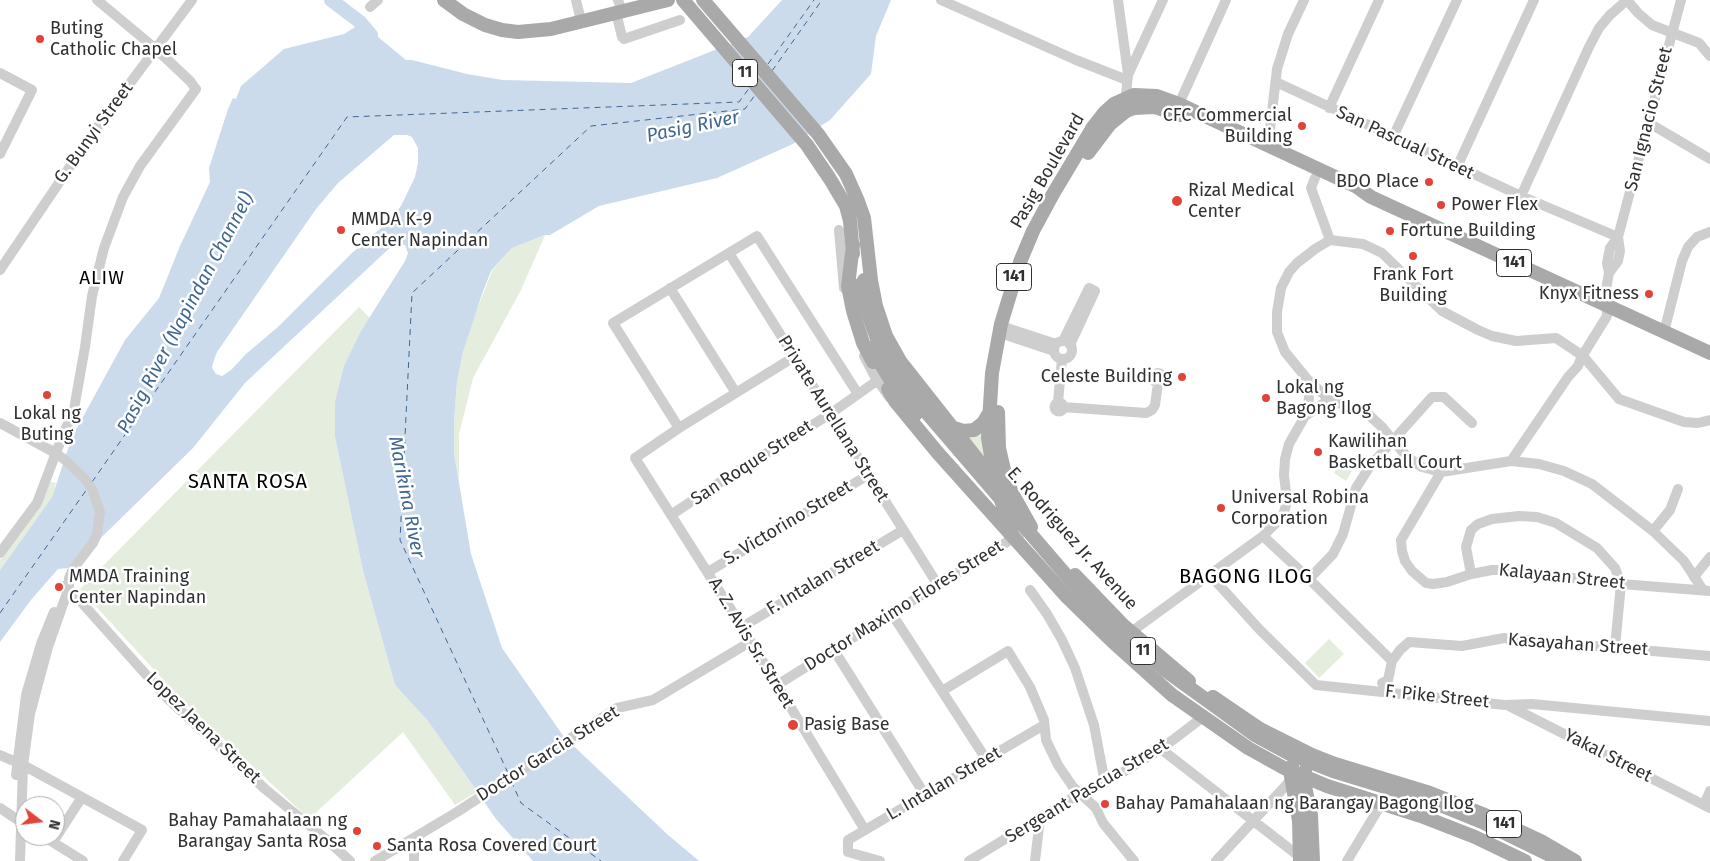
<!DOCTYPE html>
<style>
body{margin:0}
#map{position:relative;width:1710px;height:861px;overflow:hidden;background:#fff;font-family:"Fira Sans",sans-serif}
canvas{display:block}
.north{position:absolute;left:15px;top:796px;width:50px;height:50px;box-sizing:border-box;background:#fff;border:1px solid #adadad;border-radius:50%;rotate:105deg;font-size:14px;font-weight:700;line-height:20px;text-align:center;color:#313131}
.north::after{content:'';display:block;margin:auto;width:18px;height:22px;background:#e14339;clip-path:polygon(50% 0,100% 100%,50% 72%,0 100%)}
</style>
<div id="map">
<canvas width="1710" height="861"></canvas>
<div class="north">N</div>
</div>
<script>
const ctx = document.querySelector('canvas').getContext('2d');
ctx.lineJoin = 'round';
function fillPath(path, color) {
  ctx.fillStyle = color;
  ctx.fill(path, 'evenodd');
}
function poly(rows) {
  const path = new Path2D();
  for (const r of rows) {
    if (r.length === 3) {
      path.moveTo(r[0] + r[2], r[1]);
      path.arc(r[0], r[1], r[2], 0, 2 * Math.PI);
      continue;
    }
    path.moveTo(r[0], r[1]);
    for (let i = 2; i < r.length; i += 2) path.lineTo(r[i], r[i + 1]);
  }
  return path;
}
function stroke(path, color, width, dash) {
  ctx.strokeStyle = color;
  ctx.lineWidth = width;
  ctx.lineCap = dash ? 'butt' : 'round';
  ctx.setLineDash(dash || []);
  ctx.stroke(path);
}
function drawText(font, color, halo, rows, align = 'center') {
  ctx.font = font + ' "Fira Sans",sans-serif';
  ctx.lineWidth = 5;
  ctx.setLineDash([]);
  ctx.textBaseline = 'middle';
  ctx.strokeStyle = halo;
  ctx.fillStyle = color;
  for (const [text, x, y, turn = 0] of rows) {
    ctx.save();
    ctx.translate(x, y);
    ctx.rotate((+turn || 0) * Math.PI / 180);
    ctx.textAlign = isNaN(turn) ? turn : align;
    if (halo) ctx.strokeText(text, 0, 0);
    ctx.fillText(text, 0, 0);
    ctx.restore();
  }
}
fillPath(poly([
 [545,235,521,290,473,378,459,434,459,482,454,452,454,422,457,382,463,352,472,322,492,271,512,248],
 [359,307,370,318,361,331,335,437,363,571,395,685,428,721,477,792,455,805,403,732,309,819,180,698,80,589],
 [984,430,988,464,965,437],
 [1341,462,1352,471,1346,481,1334,473],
 [47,481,56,483,52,497,0,570,0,560,18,535,20,535,39,505],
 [1329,639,1344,654,1319,678,1305,663]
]), '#e5eddf');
fillPath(poly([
 [782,0,891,0,876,36,871,74,830,120,793,144,717,178,599,206,550,235,545,235,512,248,491,271,482,294,463,352,457,382,454,422,454,453,471,554,502,648,564,737,667,834,699,861,533,861,496,819,428,721,395,685,363,571,335,437,335,402,344,366,361,331,405,261,408,253,405,245,395,243,245,383,193,448,70,568,58,569,31,600,0,642,0,570,52,497,72,437,125,340,159,298,180,246,210,182,209,168,228,109,233,98,236,99,241,86,284,49,344,34,360,24,360,22,406,60,412,60,467,74,503,80,631,83,748,37],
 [394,135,407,135,412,137,418,148,418,163,415,177,401,206,389,221,352,253,279,326,246,354,231,370,222,376,216,374,212,368,213,363,217,352,316,209,338,183]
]), '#ccdbec');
stroke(poly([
 [331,0,360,22,371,35]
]), '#ccdbec', 14);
stroke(poly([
 [768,64,814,0],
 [772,71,822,0],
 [92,482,347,117,739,102,750,87],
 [0,613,87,489],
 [508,773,400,540,412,293,591,126,745,109,755,95],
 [511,781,521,803,601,861]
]), '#406792', 1, [6, 5]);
stroke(poly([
 [576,0,581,21],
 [618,0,622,11],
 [941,0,1076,60,1127,80],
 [1118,0,1128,74],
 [1627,0,1638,13,1652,25,1699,43,1710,56],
 [370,7,378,0],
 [616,12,622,37,624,39,680,20],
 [0,73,32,90,0,154],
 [1276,82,1521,196,1618,237],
 [1125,104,1128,75,1163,0],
 [1179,104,1226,0],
 [1329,108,1379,0],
 [1649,123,1710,159],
 [1393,137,1457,0],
 [1268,146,1277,69,1288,34,1304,0],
 [1457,167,1534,0],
 [1315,178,1311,188,1330,240],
 [1521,196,1589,47,1599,28,1610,15,1627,0],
 [839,230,844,288],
 [729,253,938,585],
 [0,270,90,137,192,0],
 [1609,273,1618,261,1620,251,1618,237],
 [670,288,736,393],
 [1007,328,1056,344],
 [1664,332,1682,261,1688,247,1697,237,1710,232],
 [1006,335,1054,351],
 [1063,341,1089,288,1095,291,1070,345],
 [1063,350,9],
 [864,356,874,375,889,397],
 [794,357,679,428,635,458,742,627,865,830],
 [1158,378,5],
 [1331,401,1308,380,1285,352,1277,332,1277,312,1281,288,1289,272,1297,263,1315,249,1330,240,1338,241,1363,244,1382,253,1442,311,1478,330,1492,336,1516,341,1556,338,1583,356,1619,399,1684,422,1698,423,1710,420],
 [1058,402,1062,359],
 [1059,407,4.5],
 [1063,407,1146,413,1152,410,1155,405,1158,383],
 [1305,416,1324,403,1331,401,1348,406,1369,415,1382,427,1407,457,1422,467,1441,472,1511,461,1539,464,1564,471,1592,484,1653,531,1684,561,1703,590],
 [0,423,50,450],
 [679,428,613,323,757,236,858,394],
 [1511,461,1568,377,1578,366,1581,358,1607,316,1606,289,1609,273,1607,263,1610,248,1618,237,1681,0],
 [1441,472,1401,540,1402,551,1405,561,1412,571,1426,583,1433,584,1447,582,1471,574,1492,570,1511,570,1621,584,1710,591],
 [671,515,731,475,830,414,878,380],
 [1653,531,1670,510,1678,489],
 [1263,536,1309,579,1392,661],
 [0,553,37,503,57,450,74,409,85,347,92,296,104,248,123,197,140,166,196,89,190,81,156,49,97,0],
 [708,572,868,475],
 [1471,574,1466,547,1471,530,1478,524,1492,519,1519,516,1537,517,1556,523,1597,548,1615,568,1621,584,1615,647],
 [1210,575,1260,630,1316,685,1505,705,1532,704,1710,721],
 [1694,577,1710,557],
 [1309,579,1333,554,1343,534,1356,488,1370,466,1432,397,1444,397,1472,423],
 [66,585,166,697,265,789,326,839,350,861],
 [1030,590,1047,614,1062,640,1075,668,1094,725,1105,783],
 [892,614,986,759],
 [742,627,903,530],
 [1131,632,1263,536,1283,516,1287,501,1284,475,1285,459,1289,444,1305,416,1308,406,1309,398,1308,380],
 [834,650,925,795],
 [1382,683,1388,680,1392,661,1400,650,1409,642,1462,646,1504,638,1710,656],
 [777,685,1031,527],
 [942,691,1008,651,1030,687,1044,720,1046,740,1058,765,1073,787,1096,808,1103,823,1134,861],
 [1509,706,1710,808],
 [1161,749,1300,857],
 [0,755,23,765,142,830,123,861],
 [16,775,26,695,41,644,54,612],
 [1704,805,1710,791],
 [0,808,24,824],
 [43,836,83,861],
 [53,842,82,797],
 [414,843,414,861],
 [20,861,23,765,30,714,48,647,69,587,69,578,73,569],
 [375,861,457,812,617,708,653,700,750,642],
 [880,861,848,852,848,840,1044,725],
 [969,861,1079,794,1105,783,1161,749,1203,717],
 [1035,861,1040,819],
 [1216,861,1291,780],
 [1347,861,1382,803]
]), '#cecece', 10);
stroke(poly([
 [444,0,463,14,485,25,502,30,518,32,551,29,668,0],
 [683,0,807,145,830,179,846,206,850,221,853,254],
 [703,0,818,134,846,174,858,201,864,218,871,280,876,306,886,336,900,361,1008,498],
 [1088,153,1110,124,1126,111,1134,108,1155,107,1180,115],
 [853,245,848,286,853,311,863,343,873,362],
 [888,389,895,401,937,452,1067,597,1112,641,1172,695,1248,748,1284,768,1327,786,1421,816,1475,837,1525,861],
 [998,412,999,448,1005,474,1012,493,1031,527],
 [951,427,963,431,974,430,983,423,989,413],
 [995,479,988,438,992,373,1001,324,1020,262,1033,231,1053,194,1093,127,1104,113,1114,104,1134,95,1157,96,1179,104,1357,187,1371,197,1710,353],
 [1001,500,1013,537],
 [1075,575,1123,625,1189,681],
 [1213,697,1260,729,1312,755,1335,764,1430,793,1485,815,1541,841,1575,861],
 [1292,766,1290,771,1299,821,1300,861],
 [1305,771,1303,777,1311,815,1313,861]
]), '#a9a9a9', 14);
stroke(poly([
 [50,450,64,459,85,479,92,489,100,512,97,534,93,543,73,569]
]), '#cecece', 10);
stroke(poly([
 [864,280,866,308,877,339,908,391,1096,610,1165,670,1255,735,1290,754,1333,771,1428,800,1482,822,1562,861],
 [853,285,858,308],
 [871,348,901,397,916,414]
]), '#a9a9a9', 14);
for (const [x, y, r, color] of [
 [40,39,5,"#e14339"],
 [1302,126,5,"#e14339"],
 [1429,182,5,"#e14339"],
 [1177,201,6,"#e14339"],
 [1441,205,5,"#e14339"],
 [341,230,5,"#e14339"],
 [1390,231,5,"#e14339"],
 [1413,256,5,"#e14339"],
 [1649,294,5,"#e14339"],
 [1182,377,5,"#e14339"],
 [47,395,5,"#e14339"],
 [1266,398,5,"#e14339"],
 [1318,452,5,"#e14339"],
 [1221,508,5,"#e14339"],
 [59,587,5,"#e14339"],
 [793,725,6,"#e14339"],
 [1105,804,5,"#e14339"],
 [357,831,5,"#e14339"],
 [377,846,5,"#e14339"]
]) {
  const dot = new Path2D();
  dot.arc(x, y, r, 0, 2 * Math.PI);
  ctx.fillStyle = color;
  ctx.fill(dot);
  stroke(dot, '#fff', 2);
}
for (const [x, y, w] of [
 [745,73,25],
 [1514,263,35],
 [1014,277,35],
 [1143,651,25],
 [1504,824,35]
]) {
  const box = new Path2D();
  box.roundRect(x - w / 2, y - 13.5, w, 27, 4);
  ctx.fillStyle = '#fff';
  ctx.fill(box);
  stroke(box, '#313131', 1);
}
drawText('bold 16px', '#313131', null, [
 ["11",745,73],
 ["141",1514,263],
 ["141",1014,277],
 ["11",1143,651],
 ["141",1504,824]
]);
drawText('18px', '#313131', '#fff', [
 ["Buting",50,29],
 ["Catholic Chapel",50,50],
 ["CFC Commercial",1292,116,"right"],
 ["Building",1292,137,"right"],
 ["BDO Place",1419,182,"right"],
 ["Rizal Medical",1188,191],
 ["Center",1188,212],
 ["Power Flex",1451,205],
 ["MMDA K-9",351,220],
 ["Center Napindan",351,241],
 ["Fortune Building",1400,231],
 ["Frank Fort",1413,275,"center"],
 ["Building",1413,296,"center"],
 ["Knyx Fitness",1639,294,"right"],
 ["Celeste Building",1172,377,"right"],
 ["Lokal ng",1276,388],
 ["Bagong Ilog",1276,409],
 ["Lokal ng",47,414,"center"],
 ["Buting",47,435,"center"],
 ["Kawilihan",1328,442],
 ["Basketball Court",1328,463],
 ["Universal Robina",1231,498],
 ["Corporation",1231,519],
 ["MMDA Training",69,577],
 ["Center Napindan",69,598],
 ["Pasig Base",804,725],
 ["Bahay Pamahalaan ng Barangay Bagong Ilog",1115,804],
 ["Bahay Pamahalaan ng",347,821,"right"],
 ["Barangay Santa Rosa",347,842,"right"],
 ["Santa Rosa Covered Court",387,846]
], 'left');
drawText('18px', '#313131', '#fff', [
 ["San Ignacio Street",1649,119,-76],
 ["G. Bunyi Street",94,133,-54],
 ["San Pascual Street",1405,143,25],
 ["Pasig Boulevard",1048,171,-60],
 ["Private Aurellana Street",833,419,58],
 ["San Roque Street",752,463,-33],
 ["S. Victorino Street",788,523,-31],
 ["E. Rodriguez Jr. Avenue",1072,539,48],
 ["Kalayaan Street",1562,577,6],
 ["F. Intalan Street",823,578,-31],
 ["Doctor Maximo Flores Street",904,606,-32],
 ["A. Z. Avis Sr. Street",751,643,59],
 ["Kasayahan Street",1578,645,4],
 ["F. Pike Street",1437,697,6],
 ["Lopez Jaena Street",203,728,44],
 ["Doctor Garcia Street",548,754,-32],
 ["Yakal Street",1608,756,27],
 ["L. Intalan Street",944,784,-30],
 ["Sergeant Pascua Street",1087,791,-31]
]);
drawText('italic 19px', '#406792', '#fff', [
 ["Pasig River",693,127,-12],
 ["Pasig River (Napindan Channel)",186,313,-62],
 ["Marikina River",406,497,79]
]);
ctx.letterSpacing = '1px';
drawText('19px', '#000', '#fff', [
 ["ALIW",102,279]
]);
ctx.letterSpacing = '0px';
ctx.letterSpacing = '1px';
drawText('20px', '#000', '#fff', [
 ["SANTA ROSA",248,482],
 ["BAGONG ILOG",1246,577]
]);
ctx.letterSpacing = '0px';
</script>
